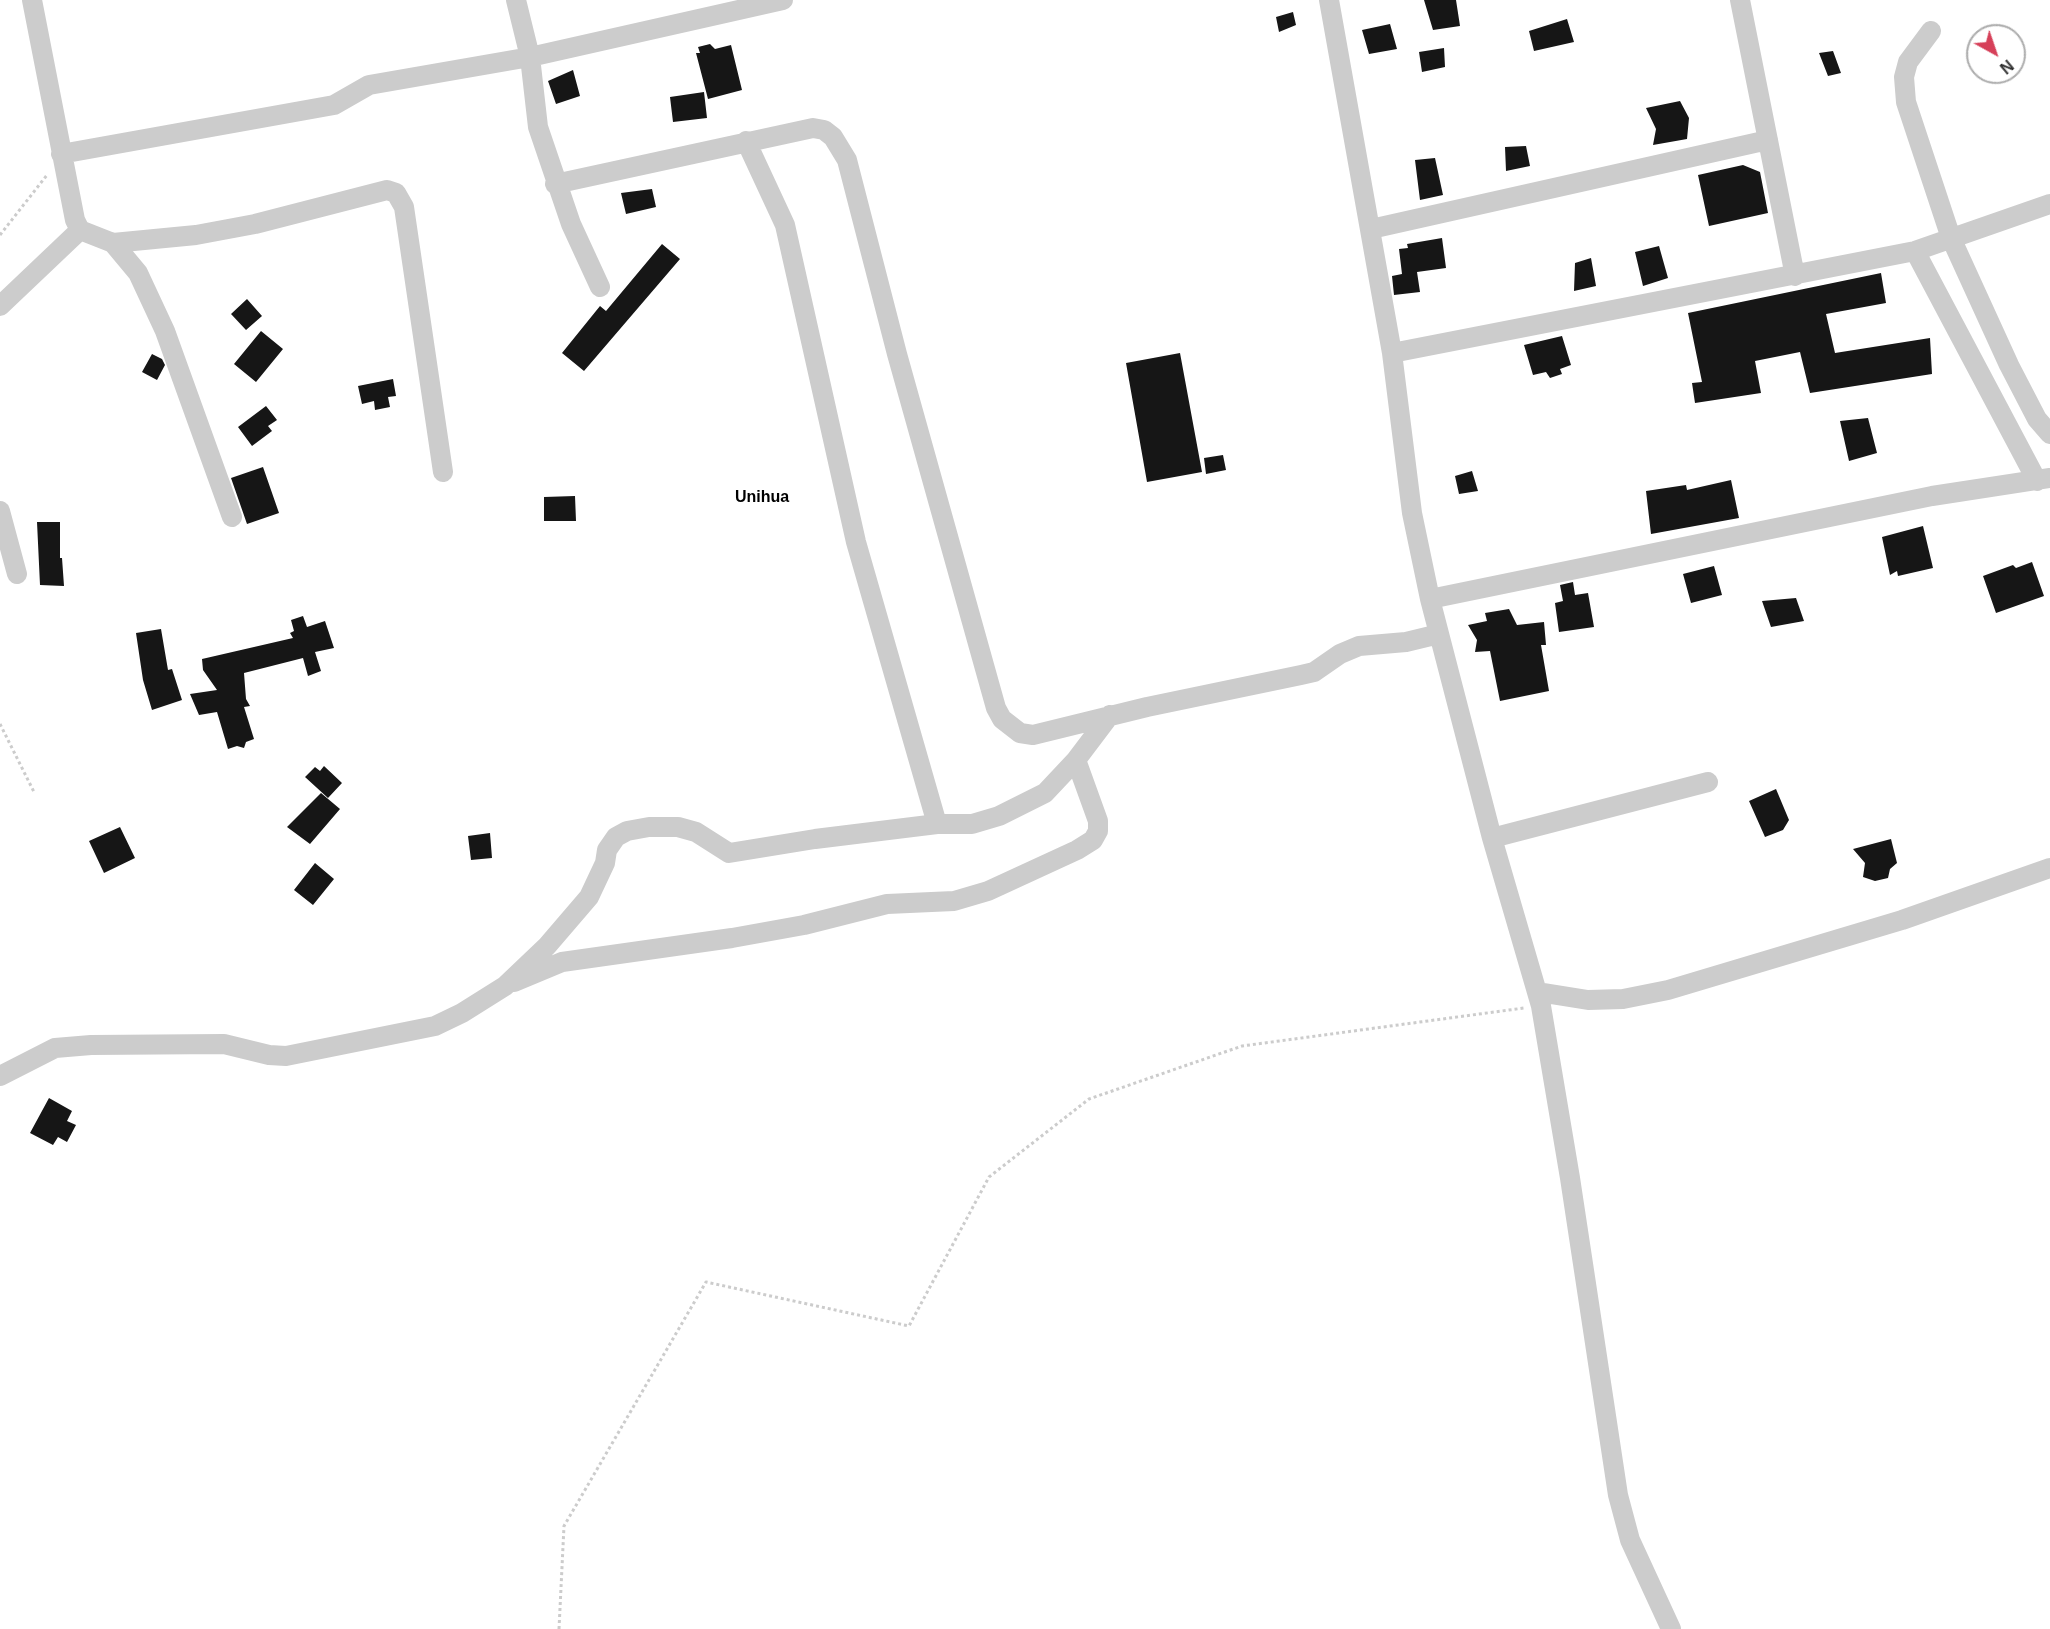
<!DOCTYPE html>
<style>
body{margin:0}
#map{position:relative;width:2050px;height:1629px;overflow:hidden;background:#fff;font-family:Helvetica,sans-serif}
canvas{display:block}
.north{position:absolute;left:1966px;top:24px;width:60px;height:60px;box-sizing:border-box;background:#fff;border:2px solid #acacac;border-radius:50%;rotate:140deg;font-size:16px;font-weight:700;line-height:24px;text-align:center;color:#2f2f2f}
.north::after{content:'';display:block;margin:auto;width:21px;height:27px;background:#d64059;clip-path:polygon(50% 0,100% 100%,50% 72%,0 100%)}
</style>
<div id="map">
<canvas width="2050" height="1629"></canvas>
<div class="north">N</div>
</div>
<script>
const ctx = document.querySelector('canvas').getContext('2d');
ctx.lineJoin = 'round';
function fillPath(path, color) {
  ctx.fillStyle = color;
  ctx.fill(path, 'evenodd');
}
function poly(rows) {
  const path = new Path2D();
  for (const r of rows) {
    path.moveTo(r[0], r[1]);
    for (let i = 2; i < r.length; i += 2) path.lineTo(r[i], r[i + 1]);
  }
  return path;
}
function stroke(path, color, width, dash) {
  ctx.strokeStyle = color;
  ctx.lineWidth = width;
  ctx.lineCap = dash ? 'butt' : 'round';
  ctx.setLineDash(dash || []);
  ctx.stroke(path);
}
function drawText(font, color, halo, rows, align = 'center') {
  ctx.font = font + ' Helvetica,sans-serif';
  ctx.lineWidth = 6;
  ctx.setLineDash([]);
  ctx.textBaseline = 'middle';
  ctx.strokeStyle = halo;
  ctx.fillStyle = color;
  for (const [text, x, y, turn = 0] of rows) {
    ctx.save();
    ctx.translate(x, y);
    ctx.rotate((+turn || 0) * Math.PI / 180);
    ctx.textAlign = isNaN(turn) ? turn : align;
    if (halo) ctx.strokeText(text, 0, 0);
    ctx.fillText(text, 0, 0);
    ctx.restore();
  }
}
fillPath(poly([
 [1424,0,1456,0,1460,26,1433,30],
 [1293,12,1296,25,1279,32,1276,17],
 [1567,19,1574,42,1534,51,1529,31],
 [1390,24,1397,49,1369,54,1362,30],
 [710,44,715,49,731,45,742,90,708,99,696,53,700,53,698,47],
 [1444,48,1445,67,1422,72,1419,52],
 [1833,51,1841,73,1828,76,1819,53],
 [573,70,580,96,556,104,548,81],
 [704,92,707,118,673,122,670,97],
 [1680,101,1689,118,1687,139,1653,145,1656,129,1646,108],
 [1526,146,1530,166,1506,171,1505,147],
 [1435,158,1443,195,1420,200,1415,160],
 [1743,165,1760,172,1768,213,1709,226,1698,175],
 [652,189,656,207,626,214,621,193],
 [1442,238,1446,268,1417,272,1420,292,1394,295,1392,276,1402,274,1399,249,1408,248,1407,244],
 [662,244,680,259,584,371,562,353,600,306,606,311],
 [1659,246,1668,278,1643,286,1635,252],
 [1591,258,1596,286,1574,291,1575,263],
 [1881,273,1886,303,1826,314,1835,353,1930,338,1932,374,1810,393,1800,352,1755,361,1761,393,1695,403,1692,383,1702,382,1688,313],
 [247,299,262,316,246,330,231,314],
 [261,331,283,349,256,382,234,364],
 [1562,336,1571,365,1560,369,1562,374,1550,378,1546,372,1533,375,1524,345],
 [1180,353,1202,472,1147,482,1126,363],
 [152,354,162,359,165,365,157,380,142,372],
 [393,379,396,396,388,397,390,407,375,410,374,401,362,404,358,386],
 [266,406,277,420,268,426,272,431,252,446,238,427],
 [1868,418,1877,453,1849,461,1840,421],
 [1223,455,1226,470,1206,474,1204,458],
 [263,467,279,513,247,524,231,478],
 [1472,471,1478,491,1459,494,1455,476],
 [1731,480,1739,518,1651,534,1646,491,1686,485,1687,490],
 [575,496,576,521,544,521,544,497],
 [37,522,60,522,60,558,62,558,64,586,40,585],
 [1923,526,1933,568,1898,576,1897,571,1890,575,1882,537],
 [2032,562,2044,596,1996,613,1983,576,2013,565,2016,568],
 [1714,566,1722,595,1691,603,1683,574],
 [1573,582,1575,595,1588,593,1594,627,1559,632,1555,603,1563,601,1560,585],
 [1796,598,1804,621,1771,627,1762,601],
 [1509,609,1517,625,1544,622,1546,645,1541,645,1549,691,1500,701,1490,651,1475,652,1477,640,1468,625,1487,621,1485,613],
 [303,616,307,627,325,621,334,648,315,652,321,671,308,676,303,658,244,673,246,699,250,706,244,707,254,739,246,742,244,748,237,746,228,749,217,712,199,715,190,694,217,690,203,670,202,659,293,638,290,633,294,631,291,620],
 [161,629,168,670,172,669,182,700,152,710,143,680,136,633],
 [324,766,342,783,328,798,305,777,315,767,320,771],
 [1776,789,1789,820,1783,830,1765,837,1749,801],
 [321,793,340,809,310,844,287,827],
 [120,827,135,858,104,873,89,841],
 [490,833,492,858,471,860,468,836],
 [1891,839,1897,863,1890,869,1888,878,1875,881,1863,877,1865,863,1853,849],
 [315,863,334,879,313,905,294,890],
 [49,1098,72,1111,67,1121,76,1125,67,1142,58,1137,53,1145,30,1133]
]), '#161616');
stroke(poly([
 [0,235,47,175],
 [0,724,34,792],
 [559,1629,564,1526,706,1282,909,1326,989,1177,1089,1099,1242,1046,1524,1008]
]), '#ccc', 3, [3, 3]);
stroke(poly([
 [32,0,75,220,80,230,113,243,138,273,165,331,232,517],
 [516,0,530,57,538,127,571,224,600,287],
 [1329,0,1392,353,1412,513,1430,599,1492,838,1541,1006,1570,1178,1618,1495,1630,1540,1671,1629],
 [1740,0,1795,276],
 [1931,31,1908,62,1904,77,1906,102,1951,238,2009,365,2037,419,2050,434],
 [746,141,785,225,856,542,937,824],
 [61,154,334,105,369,85,530,57,783,0],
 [555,184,813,128,824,130,833,137,847,160,897,354,996,708,1002,719,1020,733,1033,735,1147,707,1301,675,1314,672,1340,654,1359,646,1406,642,1439,634],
 [1371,229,1768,140],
 [113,243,196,235,255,224,387,190,396,193,404,207,443,472],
 [1915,251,2037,481],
 [0,306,80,230],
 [1392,353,1915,251,2050,204],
 [0,511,17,574],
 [1430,599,1932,496,2050,478],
 [1492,838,1708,782],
 [514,982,562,962,732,938,804,925,887,904,954,901,988,891,1077,850,1093,840,1098,831,1098,821,1076,760],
 [1538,992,1588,1000,1623,999,1668,990,1902,920,2050,868],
 [0,1076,55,1048,91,1045,224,1044,269,1055,286,1056,435,1026,462,1013,505,986,547,946,589,897,605,863,607,850,616,837,627,831,649,827,678,827,696,832,729,853,815,839,937,824,972,824,999,816,1045,793,1076,760,1110,715]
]), '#ccc', 20);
drawText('bold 16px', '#000', '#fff', [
 ["Unihua",762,498]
]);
</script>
